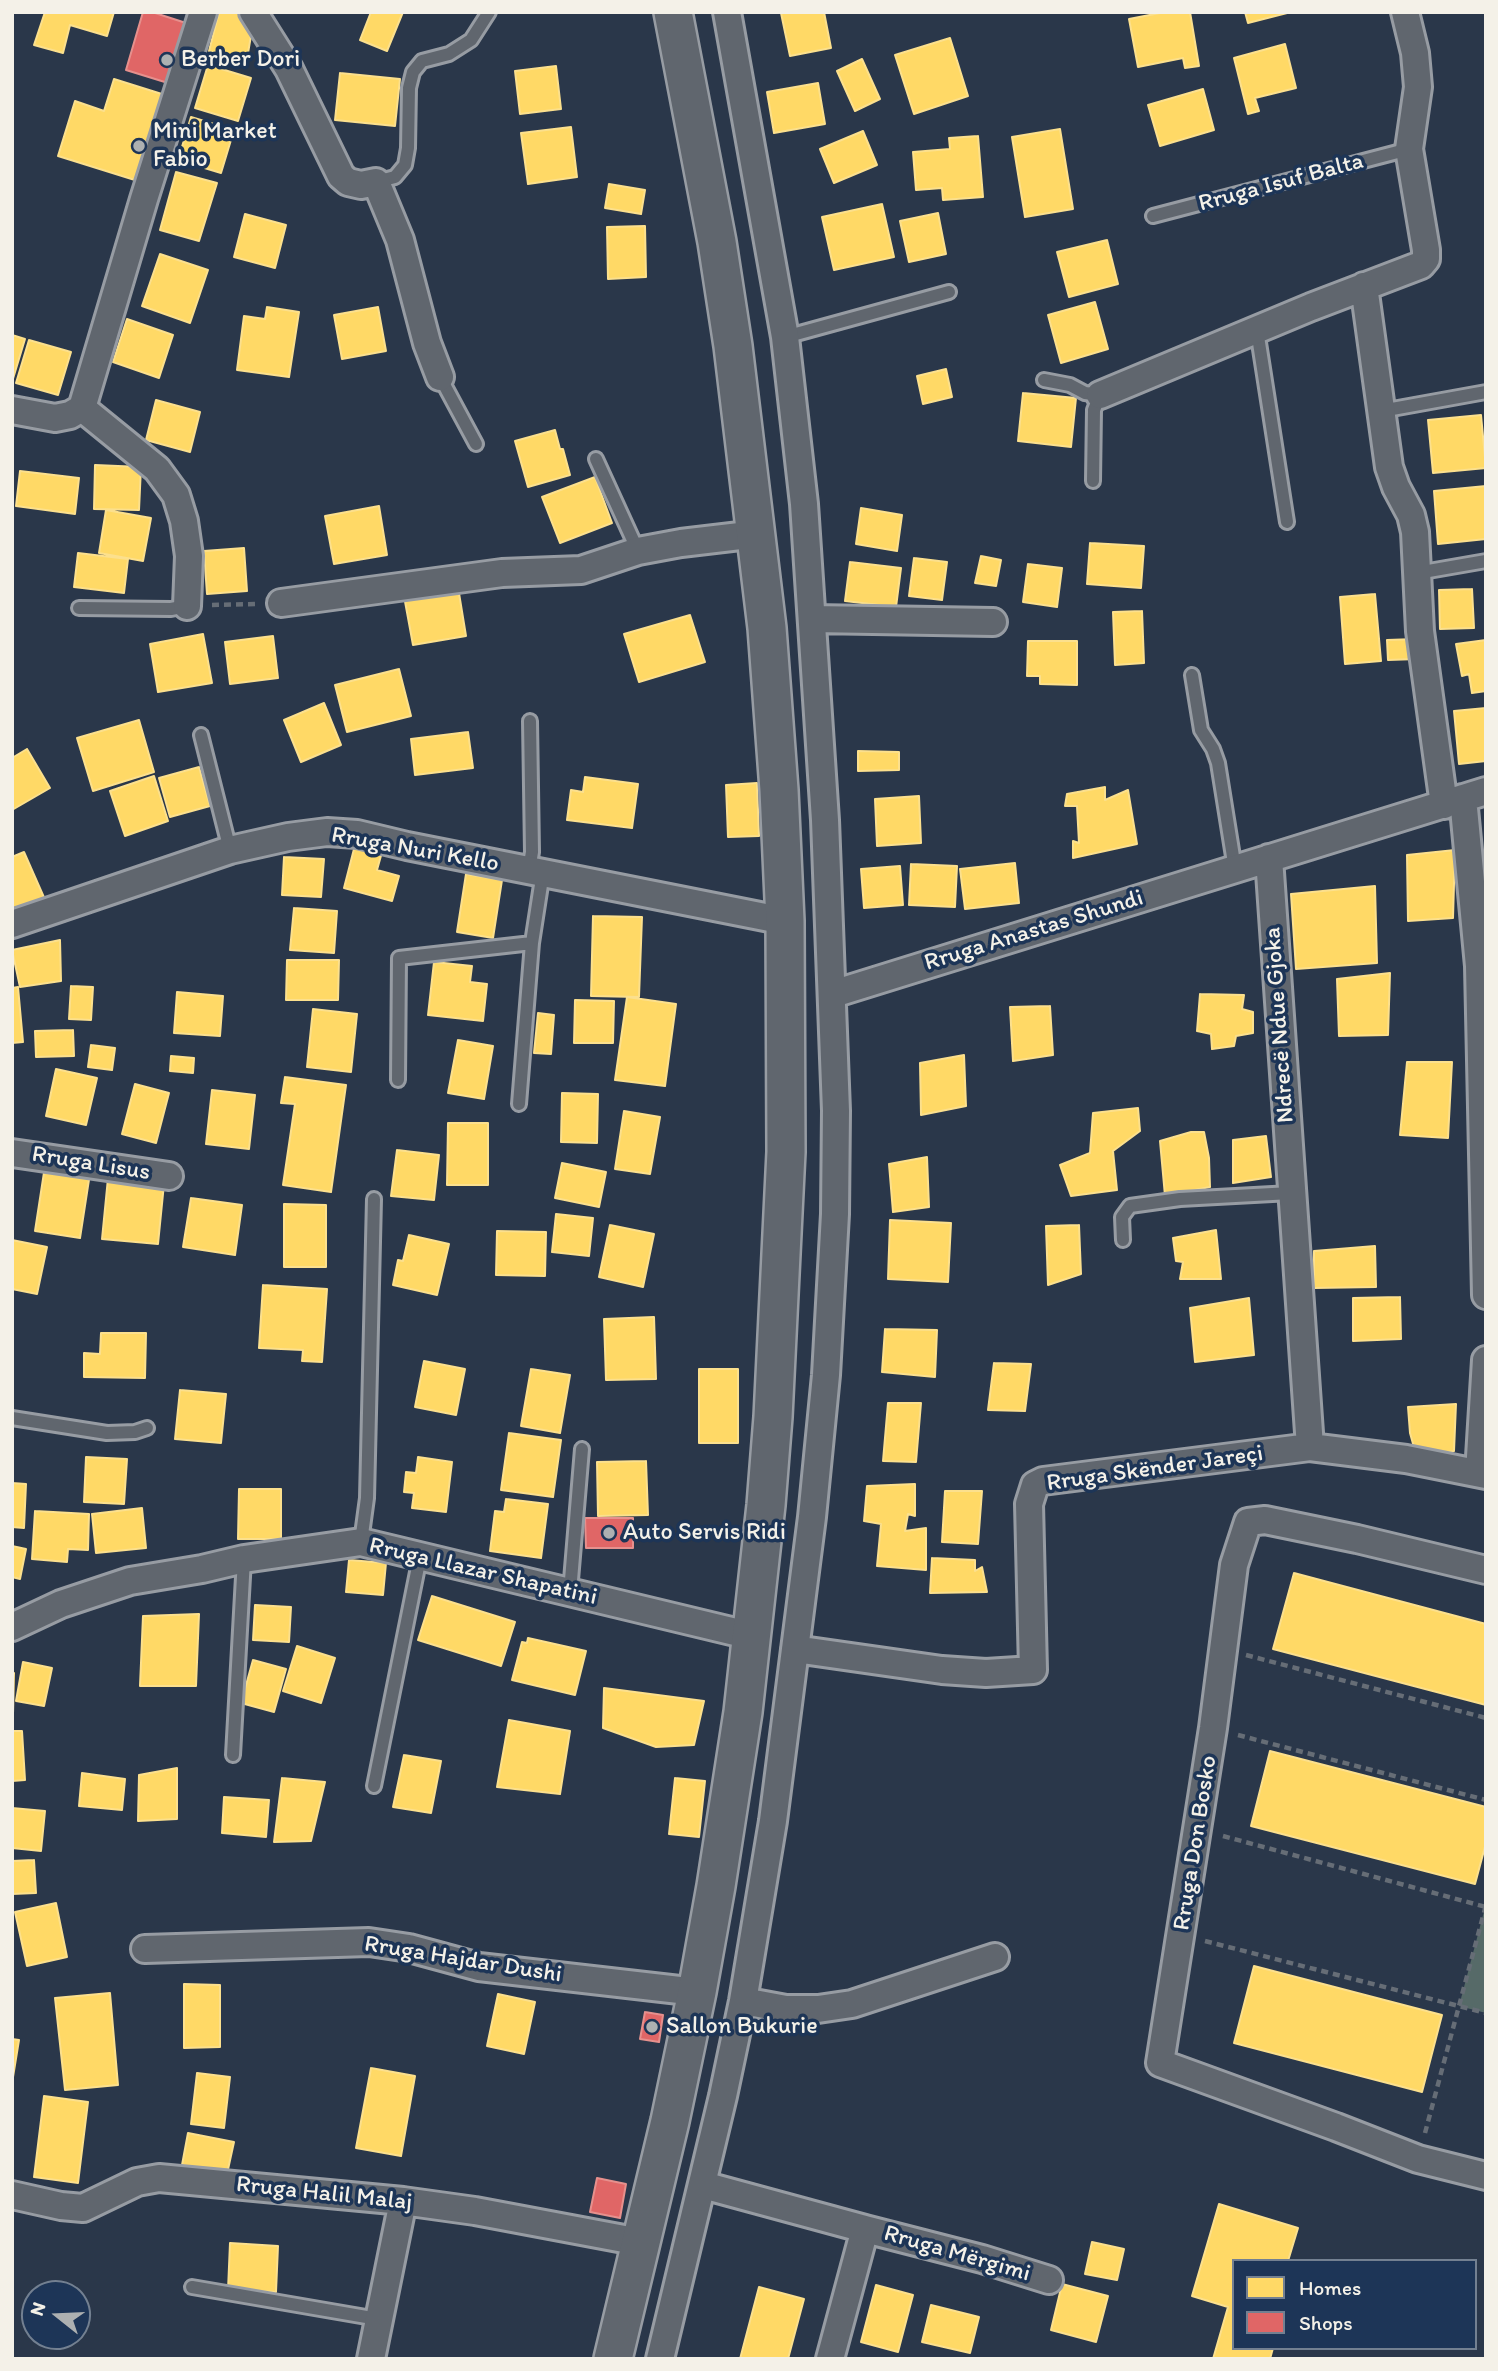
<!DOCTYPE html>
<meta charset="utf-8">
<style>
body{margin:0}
#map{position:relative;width:1498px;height:2371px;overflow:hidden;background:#2a374a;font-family:Itim,sans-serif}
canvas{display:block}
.frame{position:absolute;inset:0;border:14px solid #f4f1e8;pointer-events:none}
.legend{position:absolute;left:1232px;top:2259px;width:245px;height:91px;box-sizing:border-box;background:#1d3557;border:2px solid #738091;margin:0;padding:9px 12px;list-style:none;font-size:21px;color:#f4f1e8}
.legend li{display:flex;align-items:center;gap:14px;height:35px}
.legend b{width:35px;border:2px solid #738091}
.north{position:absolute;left:21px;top:2280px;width:70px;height:70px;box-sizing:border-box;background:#1d3557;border:2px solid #738091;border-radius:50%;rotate:288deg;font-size:19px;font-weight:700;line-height:28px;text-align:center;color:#f4f1e8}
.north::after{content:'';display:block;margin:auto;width:24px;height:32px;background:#adb0b1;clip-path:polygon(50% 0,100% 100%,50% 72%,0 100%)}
</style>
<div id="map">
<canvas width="1498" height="2371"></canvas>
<div class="frame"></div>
<ul class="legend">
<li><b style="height:19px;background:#ffd966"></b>Homes</li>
<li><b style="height:19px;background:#e06666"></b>Shops</li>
</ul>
<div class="north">N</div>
</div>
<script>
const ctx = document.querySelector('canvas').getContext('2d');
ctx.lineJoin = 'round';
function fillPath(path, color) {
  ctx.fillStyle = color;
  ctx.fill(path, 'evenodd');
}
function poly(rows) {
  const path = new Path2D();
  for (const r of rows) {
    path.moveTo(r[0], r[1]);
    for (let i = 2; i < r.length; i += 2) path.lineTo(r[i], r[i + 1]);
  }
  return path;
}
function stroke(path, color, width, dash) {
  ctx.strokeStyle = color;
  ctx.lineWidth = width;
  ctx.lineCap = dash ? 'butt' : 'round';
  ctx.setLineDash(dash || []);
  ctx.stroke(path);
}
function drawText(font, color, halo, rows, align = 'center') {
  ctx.font = font + ' Itim,sans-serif';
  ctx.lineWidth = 7;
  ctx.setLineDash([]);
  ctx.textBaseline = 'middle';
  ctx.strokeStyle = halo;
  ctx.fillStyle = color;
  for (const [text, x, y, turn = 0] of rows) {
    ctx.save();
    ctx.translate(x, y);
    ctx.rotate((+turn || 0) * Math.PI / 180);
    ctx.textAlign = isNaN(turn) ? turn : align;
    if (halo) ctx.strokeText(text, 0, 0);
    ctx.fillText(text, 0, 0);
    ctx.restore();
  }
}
fillPath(poly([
 [1486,1904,1486,2013,1459,2006]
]), '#566a68');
const homes = poly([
 [45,12,114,12,107,36,70,25,63,53,34,45,45,12],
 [219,12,246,12,253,24,247,59,209,51,219,12],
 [371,12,403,12,387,51,360,40,371,12],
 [824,12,831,48,790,56,781,13,824,12],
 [1165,12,1190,12,1199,66,1185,68,1183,58,1138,67,1129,19,1165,12],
 [1245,12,1291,12,1248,23,1245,12],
 [950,38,968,96,914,114,895,55,950,38],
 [1285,44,1296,88,1255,98,1259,111,1248,114,1234,58,1285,44],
 [862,59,880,99,855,111,837,71,862,59],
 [208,65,251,78,238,121,195,108,208,65],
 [556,66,561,109,520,114,515,71,556,66],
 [340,73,400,79,395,126,335,120,340,73],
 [114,79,165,95,138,181,58,156,75,101,104,111,114,79],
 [818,83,825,124,774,133,767,92,818,83],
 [1203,89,1214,130,1160,146,1148,105,1203,89],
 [191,117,234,130,221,173,178,160,191,117],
 [571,127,577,177,528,184,521,133,571,127],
 [1060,129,1073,209,1025,217,1012,137,1060,129],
 [863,131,877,165,834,183,820,149,863,131],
 [978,136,983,197,943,200,942,188,916,190,913,152,950,149,949,138,978,136],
 [176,172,217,183,199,241,160,230,176,172],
 [609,184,645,190,641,214,605,208,609,184],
 [882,204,894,257,834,270,822,217,882,204],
 [938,213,946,254,909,262,900,221,938,213],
 [245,214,286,225,275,268,234,257,245,214],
 [645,226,646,277,608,279,607,227,645,226],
 [1107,240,1118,284,1069,297,1057,252,1107,240],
 [160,254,208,270,190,323,142,306,160,254],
 [1095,302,1108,349,1061,363,1048,315,1095,302],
 [267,307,299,312,289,377,237,370,244,316,265,319,267,307],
 [378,307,386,351,342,359,334,315,378,307],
 [127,319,173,335,159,378,113,362,127,319],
 [12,335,25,339,12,382,12,335],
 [29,340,71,352,58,395,16,383,29,340],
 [946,369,952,397,923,404,917,376,946,369],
 [1023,393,1076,398,1071,447,1018,441,1023,393],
 [156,400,200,412,190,452,146,440,156,400],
 [1481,415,1486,468,1433,473,1428,420,1481,415],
 [555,430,560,449,563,449,570,475,528,487,515,441,555,430],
 [95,465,141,467,139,510,94,509,95,465],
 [20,471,79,478,75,514,16,506,20,471],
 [595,477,612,523,560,543,542,497,595,477],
 [1486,486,1486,539,1438,544,1434,491,1486,486],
 [379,506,387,555,334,564,325,516,379,506],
 [861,508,902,515,897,551,856,544,861,508],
 [106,510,151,518,143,561,99,553,106,510],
 [1090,543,1144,546,1141,588,1087,584,1090,543],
 [244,548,247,591,207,594,204,551,244,548],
 [78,553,128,559,124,593,74,587,78,553],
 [981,556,1001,560,996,586,975,583,981,556],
 [914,558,947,562,942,600,909,596,914,558],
 [850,562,901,568,896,607,845,601,850,562],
 [1028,564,1062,568,1057,607,1023,602,1028,564],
 [458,587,466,636,413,645,404,596,458,587],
 [1472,589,1474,628,1440,629,1439,590,1472,589],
 [1375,594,1381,661,1345,664,1340,597,1375,594],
 [1142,611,1144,663,1115,665,1113,612,1142,611],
 [690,615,705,662,639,682,624,634,690,615],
 [203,634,212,683,158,692,150,644,203,634],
 [273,636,278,678,230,684,225,642,273,636],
 [1416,639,1417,659,1388,660,1387,640,1416,639],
 [1486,640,1486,691,1472,693,1469,674,1462,676,1456,644,1486,640],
 [1028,641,1077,641,1077,685,1040,684,1040,676,1027,676,1028,641],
 [399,669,411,716,347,732,335,685,399,669],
 [324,703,341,745,301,762,284,720,324,703],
 [1486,708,1486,761,1459,764,1454,711,1486,708],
 [139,720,154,772,93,791,77,738,139,720],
 [468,732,473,768,415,775,411,739,468,732],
 [27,749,50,788,12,810,12,758,27,749],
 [858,751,899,752,899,770,858,771,858,751],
 [199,767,210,806,170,817,159,778,199,767],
 [154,776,168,821,125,836,110,791,154,776],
 [585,777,638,784,632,828,567,820,571,790,583,792,585,777],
 [757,783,759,836,728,837,726,785,757,783],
 [1105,787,1105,800,1128,790,1137,844,1073,858,1073,841,1079,843,1077,806,1065,806,1067,794,1105,787],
 [919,796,921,843,877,846,875,799,919,796],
 [355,845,382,852,377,870,399,876,392,901,344,888,355,845],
 [1455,850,1453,918,1408,921,1407,855,1455,850],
 [24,852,46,902,12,917,12,857,24,852],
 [284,857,324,859,321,897,282,895,284,857],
 [1015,863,1019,903,965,909,960,869,1015,863],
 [911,864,957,866,955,907,909,905,911,864],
 [900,866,903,905,864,908,861,869,900,866],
 [466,874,502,880,493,938,457,932,466,874],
 [1375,886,1377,963,1296,969,1291,894,1375,886],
 [294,908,337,911,334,953,290,950,294,908],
 [593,916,642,917,639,997,591,996,593,916],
 [60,940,61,981,20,987,12,950,60,940],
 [287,960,339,960,338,1000,286,1000,287,960],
 [434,962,472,966,470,982,487,984,483,1021,428,1015,434,962],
 [1390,973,1388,1035,1339,1036,1337,979,1390,973],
 [71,986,93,987,91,1020,69,1019,71,986],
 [18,987,23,1042,12,1043,12,988,18,987],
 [177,992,223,996,220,1036,174,1033,177,992],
 [1200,994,1244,995,1242,1009,1253,1012,1253,1033,1236,1036,1234,1046,1212,1049,1211,1034,1197,1031,1200,994],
 [627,997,676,1004,665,1086,615,1080,627,997],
 [575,1000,614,1001,613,1043,574,1043,575,1000],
 [1050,1006,1053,1055,1013,1061,1010,1007,1050,1006],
 [313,1009,357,1014,351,1072,307,1067,313,1009],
 [538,1013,554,1015,551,1054,534,1053,538,1013],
 [73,1030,74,1056,36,1057,35,1031,73,1030],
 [458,1040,493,1046,484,1099,448,1093,458,1040],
 [91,1045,115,1048,112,1070,88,1067,91,1045],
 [964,1055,966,1106,921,1115,920,1063,964,1055],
 [171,1056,194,1058,193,1073,170,1071,171,1056],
 [1407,1062,1452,1062,1448,1138,1400,1135,1407,1062],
 [56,1069,97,1078,86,1125,46,1116,56,1069],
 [285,1077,346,1085,331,1192,283,1185,295,1104,281,1103,285,1077],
 [135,1084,169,1093,156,1143,122,1134,135,1084],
 [212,1090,255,1095,249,1149,206,1144,212,1090],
 [562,1093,598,1094,597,1143,561,1142,562,1093],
 [1138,1108,1140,1131,1113,1151,1117,1190,1071,1196,1060,1165,1090,1153,1093,1113,1138,1108],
 [624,1111,660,1117,650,1174,615,1169,624,1111],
 [448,1123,488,1123,488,1185,447,1185,448,1123],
 [1191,1132,1204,1132,1209,1158,1210,1187,1165,1196,1160,1141,1191,1132],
 [1266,1136,1271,1177,1233,1183,1233,1140,1266,1136],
 [397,1150,439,1155,434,1200,391,1196,397,1150],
 [927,1157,929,1207,893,1212,889,1164,927,1157],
 [562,1163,606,1172,599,1207,555,1198,562,1163],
 [45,1166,90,1173,80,1238,35,1231,45,1166],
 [108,1178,164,1184,158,1244,102,1239,108,1178],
 [191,1198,242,1205,235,1255,183,1247,191,1198],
 [284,1204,326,1205,326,1267,284,1267,284,1204],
 [556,1214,593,1218,589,1256,552,1252,556,1214],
 [890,1220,951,1223,948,1282,888,1279,890,1220],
 [610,1225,654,1234,643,1287,599,1277,610,1225],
 [1079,1225,1081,1274,1048,1285,1046,1226,1079,1225],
 [1216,1230,1221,1279,1180,1279,1183,1262,1176,1261,1173,1238,1216,1230],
 [497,1231,546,1232,545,1276,496,1275,497,1231],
 [409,1235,449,1244,437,1295,393,1285,398,1260,403,1261,409,1235],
 [12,1240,47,1247,37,1294,12,1289,12,1240],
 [1375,1246,1376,1287,1314,1288,1314,1251,1375,1246],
 [263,1285,327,1289,322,1362,302,1361,303,1350,259,1348,263,1285],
 [1400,1297,1401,1339,1353,1341,1353,1298,1400,1297],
 [1249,1298,1254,1355,1195,1362,1190,1308,1249,1298],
 [654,1317,656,1379,606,1380,604,1319,654,1317],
 [885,1329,937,1330,935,1377,882,1372,885,1329],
 [101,1333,146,1333,145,1378,84,1377,84,1353,100,1354,101,1333],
 [424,1361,465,1369,456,1415,415,1407,424,1361],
 [994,1363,1031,1364,1025,1411,988,1410,994,1363],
 [531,1369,570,1375,560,1433,521,1426,531,1369],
 [699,1369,738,1369,738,1443,699,1443,699,1369],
 [180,1390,226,1394,221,1443,175,1439,180,1390],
 [888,1403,921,1403,916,1462,883,1461,888,1403],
 [1456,1404,1454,1451,1417,1458,1410,1433,1408,1407,1456,1404],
 [509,1433,561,1440,553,1497,501,1490,509,1433],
 [86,1457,127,1459,124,1504,84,1502,86,1457],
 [418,1457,452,1462,446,1512,412,1508,414,1493,404,1492,406,1472,416,1473,418,1457],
 [646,1461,648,1515,598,1516,597,1462,646,1461],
 [12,1483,26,1484,24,1528,12,1527,12,1483],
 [915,1484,915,1516,908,1514,905,1531,926,1528,926,1570,877,1566,881,1524,864,1521,867,1486,915,1484],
 [239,1489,281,1489,281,1539,238,1539,239,1489],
 [945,1491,982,1491,978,1544,942,1542,945,1491],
 [506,1499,548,1504,541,1558,490,1551,495,1511,504,1512,506,1499],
 [142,1508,146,1548,96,1553,92,1514,142,1508],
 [35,1511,89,1514,88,1550,68,1549,67,1562,32,1559,35,1511],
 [12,1546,26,1549,20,1579,12,1577,12,1546],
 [932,1558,975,1560,975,1571,982,1567,987,1592,930,1593,932,1558],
 [349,1560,386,1563,383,1595,346,1592,349,1560],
 [1294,1573,1486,1624,1486,1705,1273,1649,1294,1573],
 [432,1596,515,1622,501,1666,418,1640,432,1596],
 [255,1605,291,1607,289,1642,253,1640,255,1605],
 [199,1614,196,1686,140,1686,143,1616,199,1614],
 [528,1638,586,1651,575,1695,512,1680,522,1642,527,1643,528,1638],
 [297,1646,335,1658,321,1703,283,1691,297,1646],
 [253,1660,286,1669,274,1712,241,1703,253,1660],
 [23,1662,52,1668,44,1706,16,1701,23,1662],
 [12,1673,14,1673,13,1714,12,1714,12,1673],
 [604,1688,704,1701,694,1745,656,1747,603,1728,604,1688],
 [509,1720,570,1731,560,1794,497,1787,509,1720],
 [12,1731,22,1731,25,1780,12,1781,12,1731],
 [1270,1751,1486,1807,1486,1843,1475,1884,1251,1826,1270,1751],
 [404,1755,441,1761,431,1813,393,1807,404,1755],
 [177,1768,177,1819,138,1821,139,1775,177,1768],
 [82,1773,125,1779,122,1810,79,1806,82,1773],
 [282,1778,325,1782,311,1841,274,1842,282,1778],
 [675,1778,705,1781,699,1837,669,1834,675,1778],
 [224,1797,269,1800,266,1837,222,1833,224,1797],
 [12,1808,45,1811,41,1851,12,1848,12,1808],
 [34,1860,36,1893,12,1894,12,1861,34,1860],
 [56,1903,67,1957,27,1966,15,1912,56,1903],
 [1254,1966,1442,2015,1422,2092,1234,2043,1254,1966],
 [184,1984,220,1985,220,2047,184,2048,184,1984],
 [110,1993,118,2085,65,2090,55,1998,110,1993],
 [498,1994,535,2002,524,2054,487,2046,498,1994],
 [12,2039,19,2040,13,2077,12,2077,12,2039],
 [371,2068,415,2076,401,2156,356,2148,371,2068],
 [197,2073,230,2077,224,2128,191,2124,197,2073],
 [44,2096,88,2102,78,2183,34,2177,44,2096],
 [188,2133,234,2142,227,2174,182,2165,188,2133],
 [1219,2204,1298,2228,1288,2261,1234,2261,1234,2348,1273,2348,1270,2359,1213,2359,1228,2307,1192,2296,1219,2204],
 [1092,2242,1124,2249,1117,2280,1085,2274,1092,2242],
 [230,2243,278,2246,276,2292,228,2290,230,2243],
 [1062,2284,1108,2296,1096,2342,1051,2330,1062,2284],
 [876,2285,913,2295,898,2352,861,2342,876,2285],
 [759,2287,804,2299,788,2359,740,2359,759,2287],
 [931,2305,979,2317,970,2353,922,2342,931,2305]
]);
fillPath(homes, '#ffd966');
stroke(homes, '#fce08d', 2);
const shops = poly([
 [143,12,152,12,186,23,168,83,126,70,143,12],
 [585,1518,633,1518,633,1548,586,1548,585,1518],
 [645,2012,663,2015,659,2042,640,2039,645,2012],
 [597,2178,626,2184,620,2218,590,2212,597,2178]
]);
fillPath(shops, '#e06666');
stroke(shops, '#e6908d', 2);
const lane = poly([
 [376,182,395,177,405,165,408,148,409,88,413,72,422,61,449,54,471,40,489,12],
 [1153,216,1409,149],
 [1257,330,1287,522],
 [785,337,949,292],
 [440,377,476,444],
 [1044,380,1070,385,1085,393,1100,395,1094,410,1093,481],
 [1381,411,1486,392],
 [596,459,638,551],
 [1417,573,1486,561],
 [79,608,171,609,187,606],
 [1192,675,1201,730,1213,749,1218,763,1235,869],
 [201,735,230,850],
 [529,870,532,852,530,721],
 [398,1080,399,958,532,943],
 [519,1104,532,943,543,872],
 [1123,1240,1122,1217,1130,1206,1180,1199,1291,1193],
 [12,1418,107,1433,135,1432,147,1428],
 [361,1542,367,1498,374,1199],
 [570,1592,582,1449],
 [233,1755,244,1559],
 [374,1786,420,1557],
 [192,2287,378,2319]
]);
const street = poly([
 [253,12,289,69,341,176,348,182,361,185,376,182,400,240,427,343,440,377],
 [1364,286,1389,467,1396,487,1411,515,1415,532,1420,631,1444,805],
 [1100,395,1311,307,1421,265,1426,259,1426,250,1409,149,1418,87,1415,53,1405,12],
 [82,408,157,469,176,495,184,521,189,556,187,606],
 [12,410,55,418,70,415,82,408,144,199,203,12],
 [281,603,502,573,581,570,638,551,681,543,757,534],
 [813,619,993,622],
 [1463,798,1479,966,1486,1295],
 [1269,858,1310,1447],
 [12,924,230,850,288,837,327,832,357,834,407,846,785,921],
 [833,994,1486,791],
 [12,1153,169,1176],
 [1479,1473,1486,1360],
 [1486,1570,1357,1539,1265,1520,1248,1522,1234,1565,1213,1728,1160,2063,1336,2127,1418,2159,1486,2176],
 [12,1627,61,1604,130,1581,202,1569,244,1559,361,1542,752,1636],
 [795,1649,942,1670,986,1673,1033,1670,1029,1504,1035,1485,1043,1481,1310,1447,1406,1459,1486,1475],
 [145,1949,369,1942,409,1948,479,1967,697,1992],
 [743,2001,786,2009,818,2009,852,2004,995,1957],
 [703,2185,865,2229,830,2359],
 [12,2195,61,2206,83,2208,137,2182,159,2178,403,2201,475,2211,640,2242],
 [865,2229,982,2259,1049,2280],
 [371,2359,403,2201],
 [660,2359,723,2096,743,2001,773,1821,812,1517,826,1375,835,1214,836,1111,825,820,804,504,785,337,727,12]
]);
const secondary = poly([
 [613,2359,670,2121,697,1992,716,1886,743,1712,766,1505,773,1417,786,1152,785,921,779,790,767,628,733,346,717,242,673,12]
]);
stroke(lane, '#979ca3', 18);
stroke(street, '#979ca3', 32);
stroke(secondary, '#979ca3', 42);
stroke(poly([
 [212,605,256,604],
 [1246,1655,1486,1718],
 [1238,1735,1486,1800],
 [1223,1836,1486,1907],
 [1205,1941,1486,2013],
 [1425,2133,1486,1905]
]), '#666d76', 4.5, [7, 5]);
stroke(lane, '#60666e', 12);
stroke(street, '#60666e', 26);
stroke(secondary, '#60666e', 37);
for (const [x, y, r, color] of [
 [167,60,7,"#adb0b1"],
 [139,146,7,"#adb0b1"],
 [609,1533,7,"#adb0b1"],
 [652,2027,7,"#adb0b1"]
]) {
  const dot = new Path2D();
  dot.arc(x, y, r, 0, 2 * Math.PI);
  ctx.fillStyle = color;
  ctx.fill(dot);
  stroke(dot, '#1d3557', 2.5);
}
drawText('24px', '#f4f1e8', '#1d3557', [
 ["Berber Dori",181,60],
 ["Mini Market",153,132],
 ["Fabio",153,160],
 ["Auto Servis Ridi",623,1533],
 ["Sallon Bukurie",666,2027]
], 'left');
drawText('24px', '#f4f1e8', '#1d3557', [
 ["Rruga Isuf Balta",1281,183,-15],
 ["Rruga Nuri Kello",415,850,10],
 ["Rruga Anastas Shundi",1034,931,-17],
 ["Ndrecë Ndue Gjoka",1280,1025,-94],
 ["Rruga Lisus",91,1164,9],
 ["Rruga Skënder Jareçi",1155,1469,-8],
 ["Rruga Llazar Shapatini",483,1572,13],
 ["Rruga Don Bosko",1196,1843,-81],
 ["Rruga Hajdar Dushi",463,1960,9],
 ["Rruga Halil Malaj",324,2194,6],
 ["Rruga Mërgimi",957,2254,16]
]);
</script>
